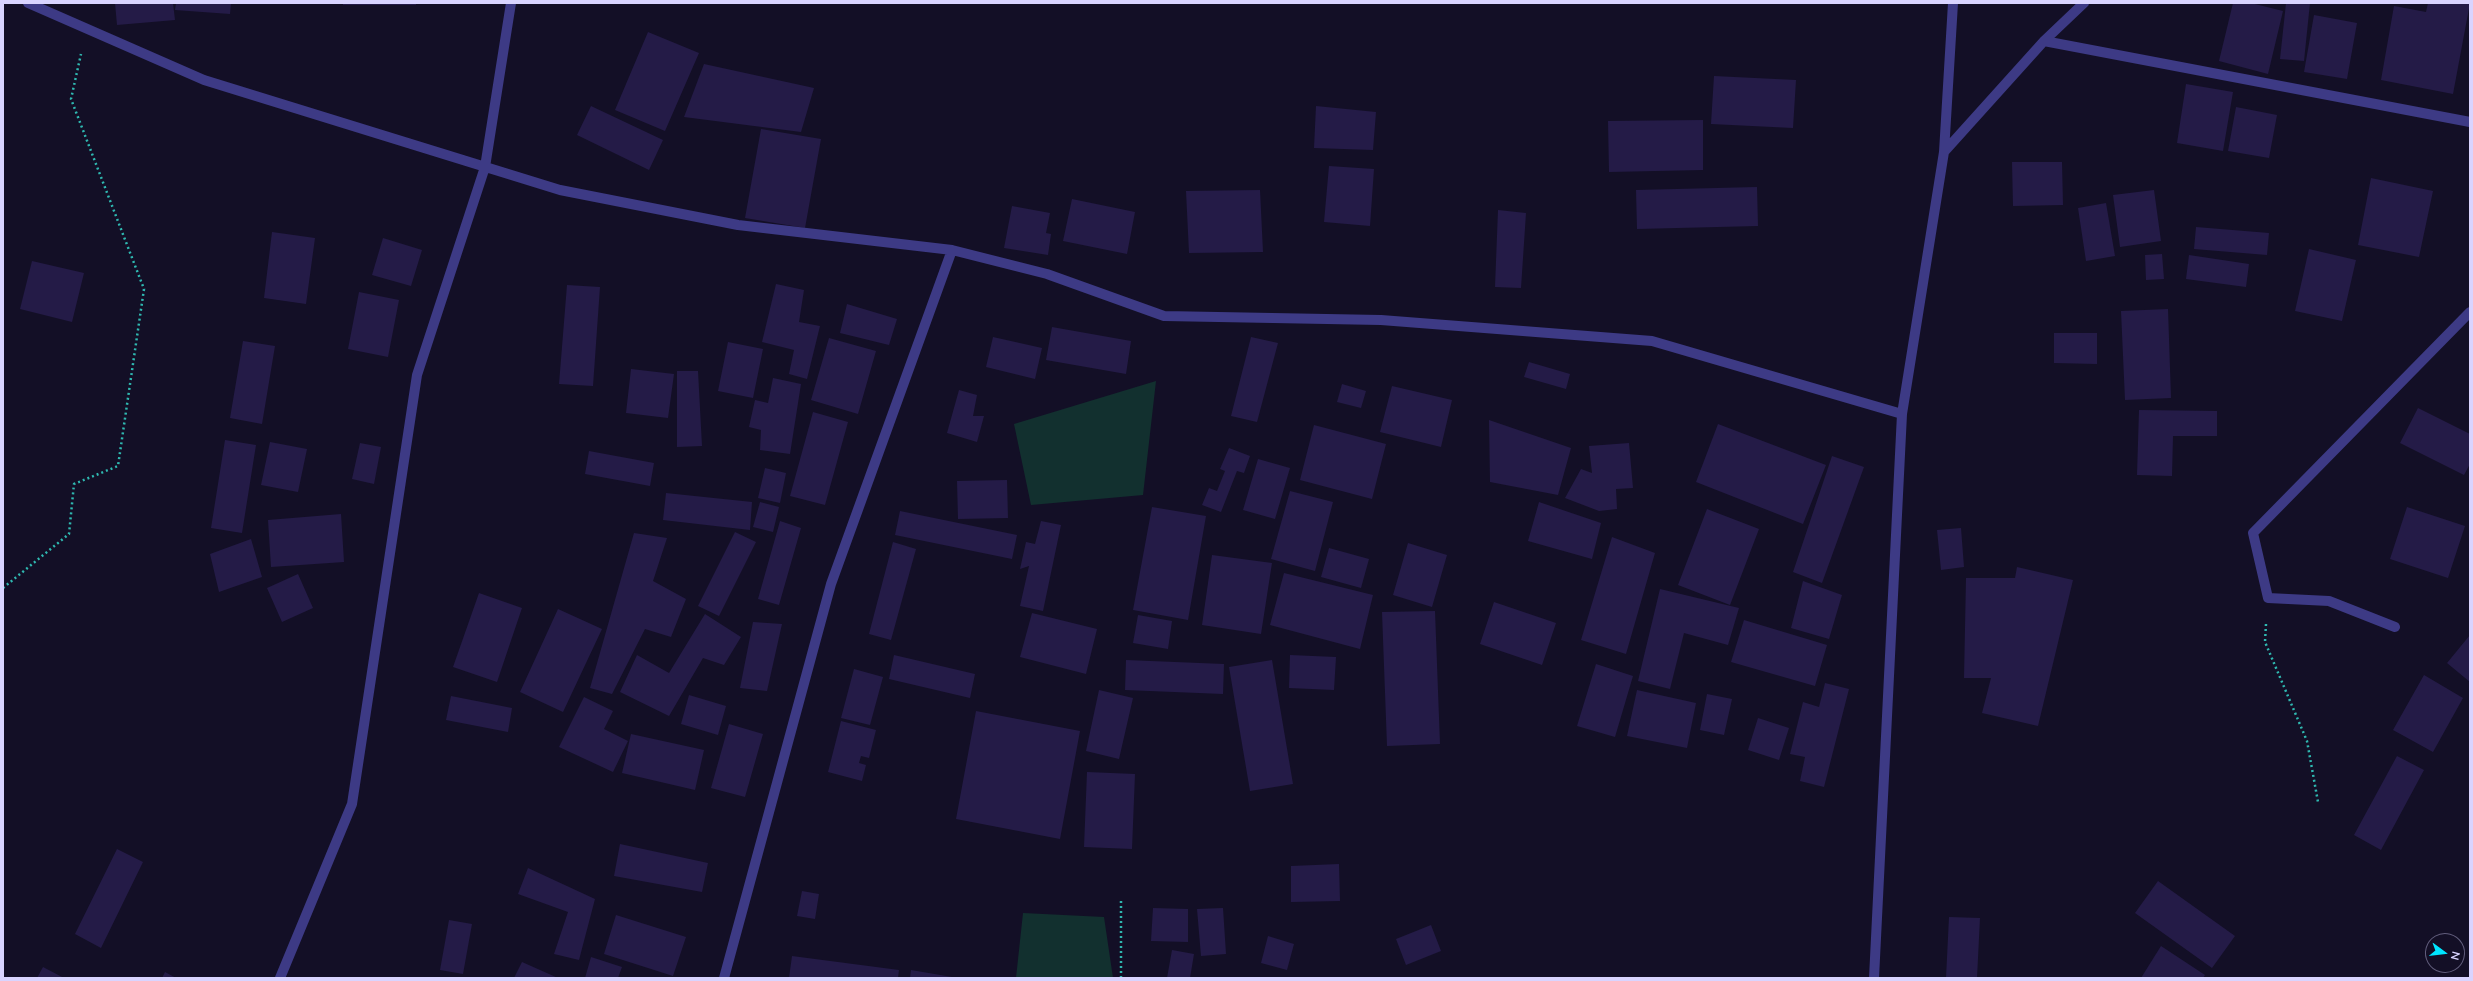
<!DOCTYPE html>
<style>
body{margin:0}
#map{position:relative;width:2473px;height:981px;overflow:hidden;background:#130f26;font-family:Mulish,sans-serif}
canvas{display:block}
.frame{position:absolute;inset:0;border:4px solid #d9d4ff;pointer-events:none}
.north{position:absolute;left:2425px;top:933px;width:40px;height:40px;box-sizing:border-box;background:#130f26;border:1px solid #625e7d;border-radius:50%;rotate:105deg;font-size:11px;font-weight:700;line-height:16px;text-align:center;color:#d9d4ff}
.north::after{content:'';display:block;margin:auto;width:14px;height:18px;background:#00e5ff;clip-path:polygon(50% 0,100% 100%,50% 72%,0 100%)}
</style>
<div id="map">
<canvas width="2473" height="981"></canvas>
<div class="frame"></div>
<div class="north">N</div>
</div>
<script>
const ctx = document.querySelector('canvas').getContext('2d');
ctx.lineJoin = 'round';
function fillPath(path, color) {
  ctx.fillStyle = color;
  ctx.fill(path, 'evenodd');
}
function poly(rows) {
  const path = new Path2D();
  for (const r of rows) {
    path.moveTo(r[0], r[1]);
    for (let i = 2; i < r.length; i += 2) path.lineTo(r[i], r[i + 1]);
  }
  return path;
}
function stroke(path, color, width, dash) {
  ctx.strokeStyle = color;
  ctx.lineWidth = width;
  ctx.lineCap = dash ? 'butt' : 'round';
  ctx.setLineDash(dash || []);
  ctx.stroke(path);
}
fillPath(poly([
 [1156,381,1143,495,1031,505,1014,424],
 [1023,913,1104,917,1113,978,1016,978]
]), '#12302f');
fillPath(poly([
 [115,3,173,3,175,20,117,25],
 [176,3,231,3,230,14,175,10],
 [343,3,416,3,416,5,343,5],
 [2233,3,2251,3,2283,11,2268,74,2219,61],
 [2286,3,2310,3,2304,61,2280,59],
 [2428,3,2470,3,2453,94,2381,80,2394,6,2426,12],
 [2314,15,2357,23,2347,79,2304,72],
 [648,32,699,53,665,131,615,110],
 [704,64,814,88,801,132,684,117],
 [1714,76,1796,80,1793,128,1711,124],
 [2186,84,2233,92,2223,151,2177,143],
 [591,106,663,140,649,170,577,135],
 [1316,106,1376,112,1373,150,1314,148],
 [2236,107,2277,115,2269,158,2228,151],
 [1703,120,1703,170,1609,172,1608,121],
 [761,129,821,139,805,228,745,218],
 [2012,162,2062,162,2063,205,2013,206],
 [1329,166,1374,169,1370,226,1324,222],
 [2371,178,2433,191,2419,257,2358,245],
 [1757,187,1758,226,1637,229,1636,190],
 [1260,190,1263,252,1189,253,1186,191],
 [2154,190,2161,241,2120,247,2113,195],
 [1072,199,1135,212,1127,254,1063,241],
 [2106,203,2115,256,2086,261,2078,208],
 [1012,206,1050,213,1046,233,1051,234,1048,255,1004,248],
 [1498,210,1526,213,1521,288,1495,287],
 [2196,227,2269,233,2267,255,2194,249],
 [272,232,315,238,306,304,264,298],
 [383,238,422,250,411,286,372,275],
 [2309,249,2356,260,2342,321,2295,311],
 [2162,254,2164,279,2146,280,2145,255],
 [2189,255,2249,264,2246,287,2186,279],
 [32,261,84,273,72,322,20,309],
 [776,284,804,290,799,322,820,326,807,379,789,374,794,350,762,342],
 [567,285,600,287,593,386,559,384],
 [359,292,399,300,388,357,348,349],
 [847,304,897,319,889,345,840,333],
 [2168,309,2171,398,2125,400,2121,311],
 [1052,327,1131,341,1126,374,1046,360],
 [2054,333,2097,333,2097,364,2054,363],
 [993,337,1042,348,1035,379,986,367],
 [1251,337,1278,343,1257,422,1231,416],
 [829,338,876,351,858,414,811,400],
 [243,341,275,346,262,424,230,418],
 [728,342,763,349,753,398,718,391],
 [1529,362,1570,374,1566,389,1524,377],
 [631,369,674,374,668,418,626,413],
 [677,371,698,371,702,446,677,447],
 [773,378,801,384,790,454,760,450,761,430,749,427,755,400,768,403],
 [1342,384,1366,391,1361,408,1337,402],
 [1392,386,1452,400,1441,447,1380,432],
 [959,390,977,395,973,416,984,416,977,442,947,433],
 [2418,408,2470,434,2470,464,2464,475,2400,443],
 [2139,410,2217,411,2217,436,2173,436,2172,476,2137,475],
 [813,412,848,422,825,505,790,496],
 [1489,420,1571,448,1558,495,1490,482],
 [1718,424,1826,465,1803,524,1696,482],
 [1314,425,1386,444,1372,499,1300,480],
 [225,440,256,445,242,533,211,528],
 [270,442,307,449,298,492,261,485],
 [360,443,381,447,374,484,352,479],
 [1629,443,1633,488,1616,489,1617,509,1599,511,1565,498,1581,469,1592,473,1589,446],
 [1229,448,1250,456,1244,473,1237,471,1221,512,1202,505,1209,488,1217,491,1225,471,1220,469],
 [589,451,654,463,650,486,585,474],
 [1832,456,1864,467,1822,583,1793,572],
 [1258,459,1290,468,1275,519,1243,510],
 [765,468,786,473,780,503,758,498],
 [1007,480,1008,518,958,519,957,481],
 [1290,491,1333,502,1315,571,1271,559],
 [666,493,752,502,750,530,663,520],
 [760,502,779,507,773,532,753,527],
 [1539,502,1601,523,1592,559,1528,541],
 [1152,507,1206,516,1188,620,1133,610],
 [2407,507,2465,526,2448,578,2390,559],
 [1707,509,1759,529,1730,605,1678,585],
 [900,511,1017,535,1012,559,895,535],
 [341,514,344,562,271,567,268,520],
 [780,521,801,528,779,605,758,599],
 [1041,521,1061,525,1043,611,1020,606,1029,566,1020,569,1026,542,1035,544],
 [1961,528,1964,567,1941,570,1937,530],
 [735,532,756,542,719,616,698,606],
 [634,533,667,538,653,581,686,599,671,637,645,629,612,694,590,688],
 [1612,537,1655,553,1626,654,1581,640],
 [251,539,262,577,219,592,210,554],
 [893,542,916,549,891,640,869,634],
 [1408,543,1447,555,1432,607,1393,595],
 [1329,548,1369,559,1361,588,1321,577],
 [1212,555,1272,563,1261,634,1202,625],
 [2017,567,2073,580,2038,726,1982,713,1991,678,1964,678,1966,578,2015,578],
 [1284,573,1373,595,1360,649,1270,625],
 [298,574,313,608,282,622,267,588],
 [1803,581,1842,595,1829,639,1791,628],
 [1660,589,1739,608,1728,645,1684,633,1670,689,1638,681],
 [479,593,522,608,497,682,453,667],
 [1494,602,1556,623,1542,665,1480,644],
 [558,609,602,629,563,712,520,692],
 [1435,611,1440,744,1387,746,1382,612],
 [1032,613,1097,629,1086,674,1020,657],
 [705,614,741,637,724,665,703,658,669,716,620,692,637,655,669,673],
 [1138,615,1172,621,1168,649,1133,643],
 [1744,620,1827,645,1815,686,1731,662],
 [753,622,782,624,767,691,740,688],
 [2470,635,2470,682,2447,663],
 [894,655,975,674,970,698,889,679],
 [1290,655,1336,657,1334,690,1289,688],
 [1126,660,1224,664,1223,694,1125,690],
 [1272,660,1293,784,1250,791,1229,667],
 [1596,664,1633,676,1615,737,1577,726],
 [854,669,883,677,870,725,841,718],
 [2424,675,2463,698,2433,752,2393,730],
 [1825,683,1849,689,1824,787,1800,781,1805,757,1790,754,1803,702,1819,707],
 [1099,690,1133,698,1119,759,1086,751],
 [1637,690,1696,703,1687,748,1627,736],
 [1707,694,1732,699,1724,735,1700,730],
 [689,695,726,706,718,735,681,724],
 [451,696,512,708,508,732,446,720],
 [584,697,613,711,604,729,628,741,613,772,559,747],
 [976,711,1080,731,1060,839,956,819],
 [1758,718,1789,728,1779,760,1748,750],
 [841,721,876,730,869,758,861,756,859,763,866,765,862,781,828,772],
 [729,724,763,734,745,797,711,788],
 [631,734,704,750,695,790,622,773],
 [2397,756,2424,770,2381,850,2354,835],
 [1087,772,1135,774,1132,849,1084,847],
 [620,844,708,863,702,892,614,876],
 [117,849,143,862,101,948,75,934],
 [1339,864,1340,901,1291,902,1291,866],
 [528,868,595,899,579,960,554,954,568,912,518,894],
 [2158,881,2235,936,2212,968,2135,913],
 [802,891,819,894,815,919,797,916],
 [1153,908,1188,909,1188,942,1151,941],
 [1223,908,1226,954,1201,956,1197,909],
 [616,915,686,937,673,976,604,954],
 [1949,917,1980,918,1977,978,1946,978],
 [449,920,472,924,463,974,440,970],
 [1431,925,1441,951,1406,965,1396,939],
 [1268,936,1294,944,1287,970,1261,963],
 [2161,946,2205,975,2203,978,2141,978],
 [1172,950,1194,954,1190,978,1167,978],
 [792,956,899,970,898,978,789,978],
 [591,957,622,967,618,978,585,978],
 [522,962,558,978,514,978],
 [43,967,64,978,37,978],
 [911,970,952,977,952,978,910,978],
 [165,972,176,978,162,978]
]), '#241b47');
stroke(poly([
 [3,588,69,534,74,484,118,466,144,289,71,99,81,54],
 [2266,624,2265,642,2307,741,2318,802],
 [1121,978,1121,901]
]), '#2fb8b0', 2.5, [2, 3]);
stroke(poly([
 [28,3,204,80,560,190,738,225,952,250,1047,274,1164,316,1381,320,1652,341,1902,414],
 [2044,41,2470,122],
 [1944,152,2044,41,2084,3],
 [2395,627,2329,601,2268,598,2253,533,2470,312],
 [280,978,352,804,417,375,485,167,511,3],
 [724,978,831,584,952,250],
 [1874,978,1902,414,1944,152,1953,3]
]), '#3d3a85', 10);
</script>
